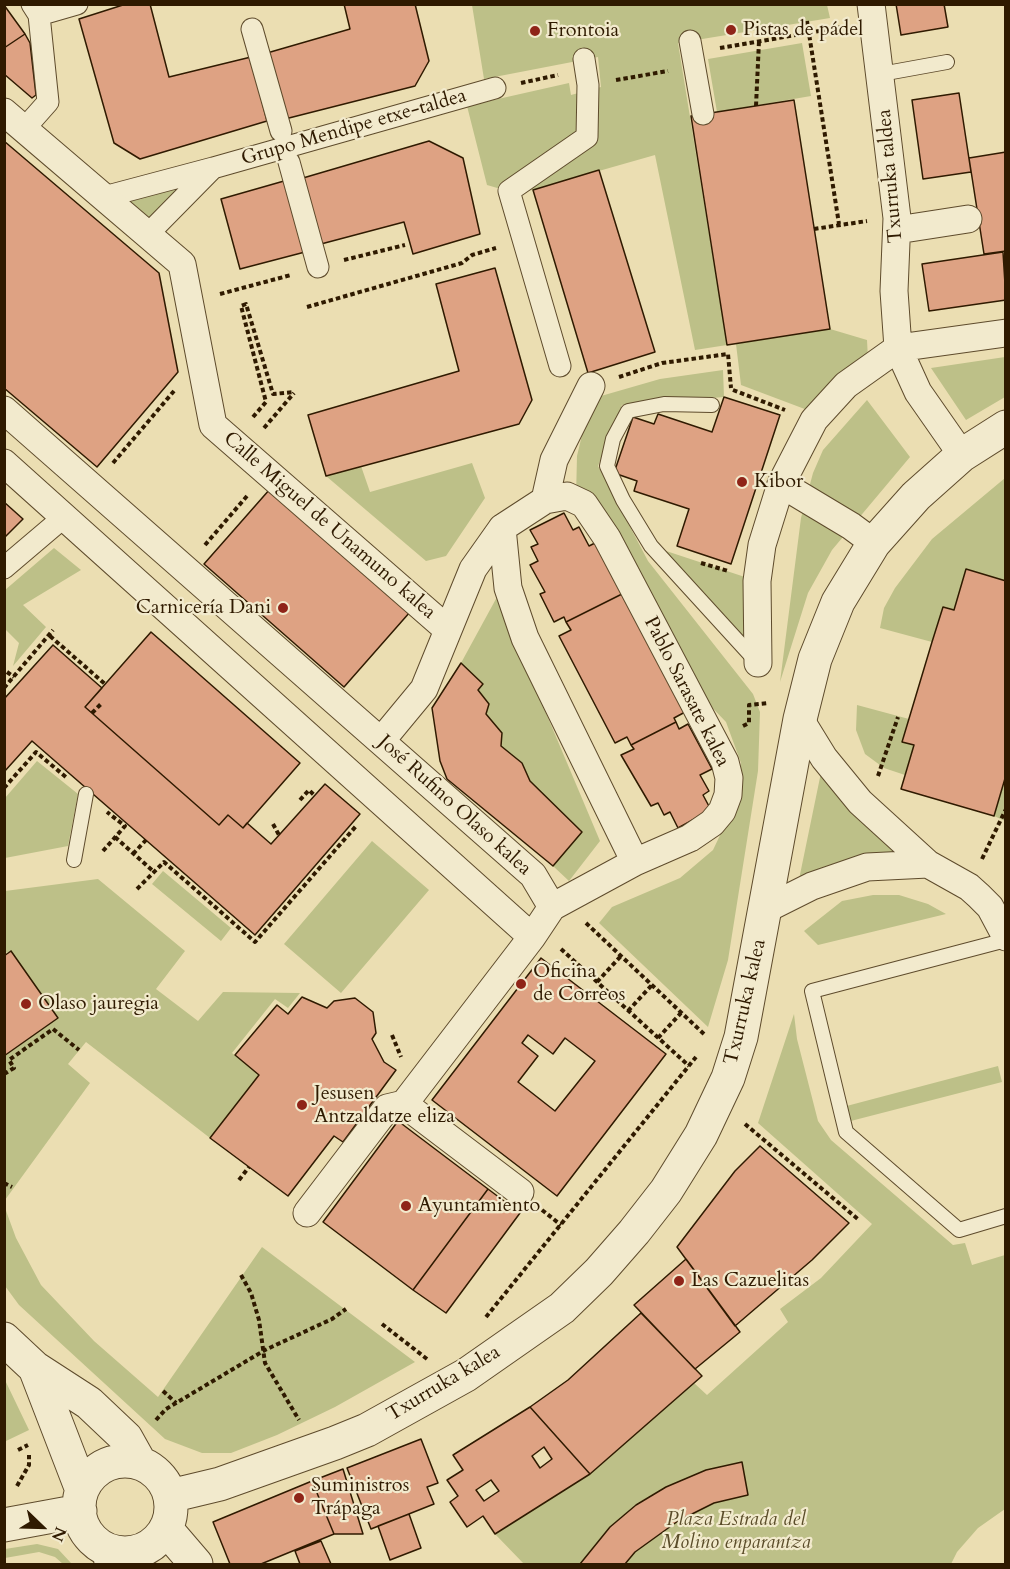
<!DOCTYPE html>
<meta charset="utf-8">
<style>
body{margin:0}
#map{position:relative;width:1010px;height:1569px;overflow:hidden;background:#ebdeb2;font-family:Cardo,serif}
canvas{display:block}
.frame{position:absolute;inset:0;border:6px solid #2f1a00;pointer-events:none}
.north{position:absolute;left:12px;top:1497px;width:60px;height:60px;-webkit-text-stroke:4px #f2eacd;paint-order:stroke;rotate:113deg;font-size:16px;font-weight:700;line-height:24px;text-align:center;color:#2f1a00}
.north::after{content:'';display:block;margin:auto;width:21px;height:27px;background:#2f1a00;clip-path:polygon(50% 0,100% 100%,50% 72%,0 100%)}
</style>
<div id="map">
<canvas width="1010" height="1569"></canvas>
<div class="frame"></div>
<div class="north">N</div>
</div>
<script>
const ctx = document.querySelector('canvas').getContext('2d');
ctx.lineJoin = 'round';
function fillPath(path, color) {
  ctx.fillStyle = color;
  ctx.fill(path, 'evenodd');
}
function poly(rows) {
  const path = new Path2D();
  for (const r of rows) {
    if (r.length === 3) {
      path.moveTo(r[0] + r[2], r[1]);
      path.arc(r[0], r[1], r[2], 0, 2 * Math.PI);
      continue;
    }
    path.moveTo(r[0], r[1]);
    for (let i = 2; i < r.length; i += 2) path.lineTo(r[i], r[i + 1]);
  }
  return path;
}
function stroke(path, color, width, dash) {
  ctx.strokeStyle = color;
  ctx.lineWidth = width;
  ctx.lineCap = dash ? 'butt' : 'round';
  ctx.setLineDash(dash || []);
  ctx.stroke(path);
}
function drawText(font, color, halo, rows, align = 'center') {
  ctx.font = font + ' Cardo,serif';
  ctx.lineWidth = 4.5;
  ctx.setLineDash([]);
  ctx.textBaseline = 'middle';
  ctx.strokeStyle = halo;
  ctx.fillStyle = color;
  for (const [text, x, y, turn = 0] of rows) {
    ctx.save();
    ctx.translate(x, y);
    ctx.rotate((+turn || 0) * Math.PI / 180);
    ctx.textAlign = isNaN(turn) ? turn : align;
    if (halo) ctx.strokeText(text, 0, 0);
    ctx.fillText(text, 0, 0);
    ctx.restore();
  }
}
fillPath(poly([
 [472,5,827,5,830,18,678,43,727,345,695,350,655,155,518,194,487,185,467,106,569,83,571,95,601,87,598,57,484,79],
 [802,43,811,96,717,112,708,59],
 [213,168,148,234,104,197],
 [830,329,867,340,868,359,810,411,741,385,736,344],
 [1005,357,1005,397,966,420,931,368],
 [723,370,724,397,622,405,598,466,648,561,753,694,760,712,758,771,728,960,708,1027,599,923,612,907,680,878,713,850,733,808,741,763,726,722,678,672,576,498,577,456,582,435,601,396,660,379],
 [867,400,910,457,832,550,808,593,780,682,801,518,813,473,823,450],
 [472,463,485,498,446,556,426,561,326,476,361,466,370,492],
 [1005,478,1005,581,966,569,954,610,943,607,932,642,880,628,884,608,895,588,932,539],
 [651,546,757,581,758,663],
 [54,548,81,570,23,605,46,627,13,666,19,643,5,629,5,590],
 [497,597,600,841,569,881,553,866,581,832,530,781,522,763,501,746,502,733,486,714,489,703,478,690,483,684,461,663],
 [857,705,909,719,914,745,905,775,884,768,865,754,856,730],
 [824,758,928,864,796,894],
 [37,761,78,794,68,846,5,858,5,798],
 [1005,775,1005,821,994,816],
 [372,841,429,890,341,993,284,944],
 [163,871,231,928,221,941,152,884],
 [98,879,185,951,156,989,198,1021,223,992,300,993,288,1008,275,999,232,1053,259,1075,210,1138,86,1042,68,1064,90,1083,5,1200,5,1056,58,1018,11,951,5,953,5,891],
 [873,895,899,895,928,904,946,914,818,945,804,931,842,901],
 [794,1014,797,1039,818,1121,831,1140,953,1245,965,1243,972,1265,1005,1255,1005,1509,978,1528,957,1552,951,1564,625,1564,635,1552,678,1521,714,1503,748,1495,742,1462,706,1470,666,1487,636,1504,610,1527,580,1564,524,1564,495,1534,590,1474,694,1383,707,1395,788,1322,780,1309,821,1278,872,1224,758,1123],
 [998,1066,1002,1082,843,1123,839,1108],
 [5,1208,16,1238,41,1285,94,1341,158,1397,262,1247,415,1362,335,1407,277,1435,231,1453,202,1453,165,1439,19,1305,5,1286],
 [4,1378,29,1430,6,1441,4,1435],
 [37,1544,58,1549,71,1563,63,1564,55,1557,39,1552,5,1558,5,1549]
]), '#bdc088');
const building = poly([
 [126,4,150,4,169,77,251,57,267,121,140,159,114,143,79,19,126,4],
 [344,4,415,4,429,61,415,86,285,119,267,53,350,29,344,4],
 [896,4,944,4,948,27,901,35,896,4],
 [4,5,25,34,4,48,4,5],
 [25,34,30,43,36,95,32,98,4,74,4,48,25,34],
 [959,93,971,172,923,179,912,100,959,93],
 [794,100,830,329,727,345,691,116,794,100],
 [4,141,159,273,178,372,97,467,4,388,4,141],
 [429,141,463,158,480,234,413,254,404,222,321,244,303,178,429,141],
 [1006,152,1006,251,984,254,969,158,1006,152],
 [599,170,655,352,588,373,533,190,599,170],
 [284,181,305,252,240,269,221,199,284,181],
 [1003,252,1006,300,929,311,922,264,1003,252],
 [495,268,532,400,519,424,326,476,308,415,459,371,436,284,495,268],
 [724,397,780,415,731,564,677,546,689,509,634,491,637,481,614,473,633,417,654,424,658,414,712,432,724,397],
 [270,489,410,612,344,687,204,564,270,489],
 [4,502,23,519,4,538,4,502],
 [564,513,573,530,579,527,589,546,599,541,626,592,566,622,564,617,554,622,540,594,545,592,530,565,538,561,531,547,538,544,530,530,564,513],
 [966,569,1006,581,1006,775,994,816,901,789,914,745,902,742,932,642,943,607,954,610,966,569],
 [626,592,687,711,674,718,676,722,631,745,627,737,615,743,559,636,571,630,566,622,626,592],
 [151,632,300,763,243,828,228,815,219,825,85,707,151,632],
 [53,645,102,688,85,707,219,825,228,815,243,828,247,823,271,844,325,784,360,814,255,935,32,741,4,772,4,699,53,645],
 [461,663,483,684,478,690,489,704,486,714,502,733,501,746,522,763,530,781,582,832,553,866,447,779,440,761,432,708,461,663],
 [676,722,679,729,688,724,712,769,700,775,709,791,703,795,711,810,678,828,670,812,664,815,658,803,651,806,621,755,634,749,631,745,676,722],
 [11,951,58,1018,4,1056,4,956,11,951],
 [541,958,666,1054,557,1196,432,1100,541,958],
 [528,1035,553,1054,565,1038,595,1061,555,1111,518,1082,538,1056,522,1043,528,1035],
 [302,997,327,1008,334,1001,355,998,373,1012,376,1033,372,1039,384,1062,396,1070,343,1142,334,1136,288,1196,210,1138,259,1075,235,1055,277,1005,288,1014,302,997],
 [398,1121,488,1189,413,1290,323,1222,398,1121],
 [760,1146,849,1223,812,1260,735,1326,677,1247,735,1171,760,1146],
 [488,1189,520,1213,446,1313,413,1290,488,1189],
 [686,1259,740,1332,695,1369,634,1305,686,1259],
 [641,1313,702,1376,590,1474,530,1407,568,1380,641,1313],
 [530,1407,590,1474,495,1534,483,1516,467,1527,450,1502,458,1496,447,1480,463,1470,453,1455,530,1407],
 [544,1447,552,1459,540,1468,532,1456,544,1447],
 [491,1480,499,1491,484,1501,476,1490,491,1480],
 [421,1439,438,1483,427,1487,434,1504,371,1529,347,1468,421,1439],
 [742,1462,748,1495,714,1503,678,1521,635,1552,625,1564,580,1564,610,1527,636,1505,666,1487,706,1470,742,1462],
 [343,1469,363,1534,334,1534,312,1481,343,1469],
 [312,1481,334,1534,261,1564,230,1564,213,1522,312,1481],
 [409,1514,421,1548,390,1560,378,1526,409,1514],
 [321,1541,331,1564,300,1564,295,1551,321,1541]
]);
fillPath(building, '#dea283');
stroke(building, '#2f1a00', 1.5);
const service = poly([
 [881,74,947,62],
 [712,405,664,404,628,411,613,439,607,466,623,500,651,546,756,661],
 [74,860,86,794],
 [1006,940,812,991,846,1132,959,1230,1006,1216]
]);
const pedestrian = poly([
 [39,15,77,4],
 [252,29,281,131],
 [690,41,703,114],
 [25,128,48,102,39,15,32,4],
 [289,162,318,267],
 [104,197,213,168],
 [148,234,213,168,495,88],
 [560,366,509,191,587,137,588,85,584,59],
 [4,568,64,517]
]);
const minor = poly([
 [4,112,182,264,213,425,447,629],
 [897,230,968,219],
 [4,410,533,875,552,907,532,937,404,1104,520,1192],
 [962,455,918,392,898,348,1006,333],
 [4,463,532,937],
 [781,484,851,526,874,543],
 [545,500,554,460,591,386],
 [502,528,508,588,525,638,635,862],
 [758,663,757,581,762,545,781,484,814,420,846,385,898,348,894,291,897,218,871,4],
 [800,719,824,758,860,802,928,864,969,887,979,896,990,907,1006,937],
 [381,741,424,689,473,569,502,528,545,500,567,496,584,504,607,538,725,762,729,778,728,795,722,811,712,823,690,838,635,862,552,907],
 [766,909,812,886,867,867,928,864],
 [307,1213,387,1108,404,1104],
 [107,1549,108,1564]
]);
const tertiary = poly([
 [4,1339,35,1368,89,1403,126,1438,140,1463],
 [35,1368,82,1490],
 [125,1507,46],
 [170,1496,220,1484,335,1443,367,1430,466,1375,562,1308,599,1272,634,1232,666,1191,701,1135,728,1078,741,1037,800,719,815,659,838,602,874,543,916,496,962,455,1006,427],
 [4,1525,80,1511],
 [166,1529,196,1564]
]);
stroke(service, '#5e4b2c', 16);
stroke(pedestrian, '#5e4b2c', 23);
stroke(minor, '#5e4b2c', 29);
stroke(tertiary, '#5e4b2c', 35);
stroke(poly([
 [807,21,839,224],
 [720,48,843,27],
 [616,80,668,71],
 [521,83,558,75],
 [756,106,759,41],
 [814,229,867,221],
 [344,260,405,245],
 [220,294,291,275],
 [307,307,462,263,472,255,496,248],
 [619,377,662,363,728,354,731,388],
 [733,390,785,410],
 [253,417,266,402,241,306,246,304,273,394,294,392],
 [264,428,294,393],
 [113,463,174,391],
 [205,545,247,496],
 [701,563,728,571],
 [50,636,105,684],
 [7,672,14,677],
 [4,688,53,630],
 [92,713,101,704],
 [743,726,749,723,749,705,768,703],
 [878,776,898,717],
 [4,788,36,752,67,778],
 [300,800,309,790,314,795],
 [273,824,279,835],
 [115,837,154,872],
 [103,851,125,826,107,812],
 [133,854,146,840],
 [982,859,1006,809],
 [137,889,164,862,255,942,357,825],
 [586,923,705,1035],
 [561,949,689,1066],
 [597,982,621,956],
 [628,1011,652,985],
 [392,1035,401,1057],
 [658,1038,681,1013],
 [4,1074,14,1068,9,1060,53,1029,79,1050],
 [745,1124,859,1220],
 [239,1180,249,1167],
 [4,1183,12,1187],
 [542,1210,561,1225],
 [241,1275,251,1293,259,1320,265,1363,299,1420],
 [486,1317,696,1057],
 [382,1324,427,1359],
 [163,1391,176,1403],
 [156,1420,166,1409,265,1350,332,1319,346,1309],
 [18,1450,28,1445],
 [17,1486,29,1465,29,1455]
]), '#2f1a00', 4, [4.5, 3]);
stroke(service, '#f2eacd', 14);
stroke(pedestrian, '#f2eacd', 21);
stroke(minor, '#f2eacd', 27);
stroke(tertiary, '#f2eacd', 33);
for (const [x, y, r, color] of [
 [731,30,6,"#8f2418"],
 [535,31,6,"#8f2418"],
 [742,482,6,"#8f2418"],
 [283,608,6,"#8f2418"],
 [521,984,6,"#8f2418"],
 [26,1004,6,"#8f2418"],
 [302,1105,6,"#8f2418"],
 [406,1206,6,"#8f2418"],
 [679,1281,6,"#8f2418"],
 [299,1498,6,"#8f2418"]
]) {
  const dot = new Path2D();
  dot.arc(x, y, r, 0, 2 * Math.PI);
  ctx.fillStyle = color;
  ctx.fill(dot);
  stroke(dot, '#f2eacd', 2);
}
drawText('20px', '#2f1a00', '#f2eacd', [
 ["Pistas de pádel",743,30],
 ["Frontoia",547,31],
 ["Kibor",754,482],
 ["Carnicería Dani",271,608,"right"],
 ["Oficina",533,972],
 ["de Correos",533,995],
 ["Olaso jauregia",38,1004],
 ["Jesusen",314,1094],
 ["Antzaldatze eliza",314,1117],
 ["Ayuntamiento",418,1206],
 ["Las Cazuelitas",691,1281],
 ["Suministros",311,1486],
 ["Trápaga",311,1509]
], 'left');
drawText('20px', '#2f1a00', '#f2eacd', [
 ["Grupo Mendipe etxe-taldea",354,128,-16],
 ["Txurruka taldea",891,176,-95],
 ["Calle Miguel de Unamuno kalea",329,526,41],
 ["Pablo Sarasate kalea",686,692,63],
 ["José Rufino Olaso kalea",454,806,42],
 ["Txurruka kalea",746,1002,-77],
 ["Txurruka kalea",444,1384,-31]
]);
drawText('italic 20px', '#5a4c29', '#f2eacd', [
 ["Plaza Estrada del",736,1520],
 ["Molino enparantza",736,1543]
]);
</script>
